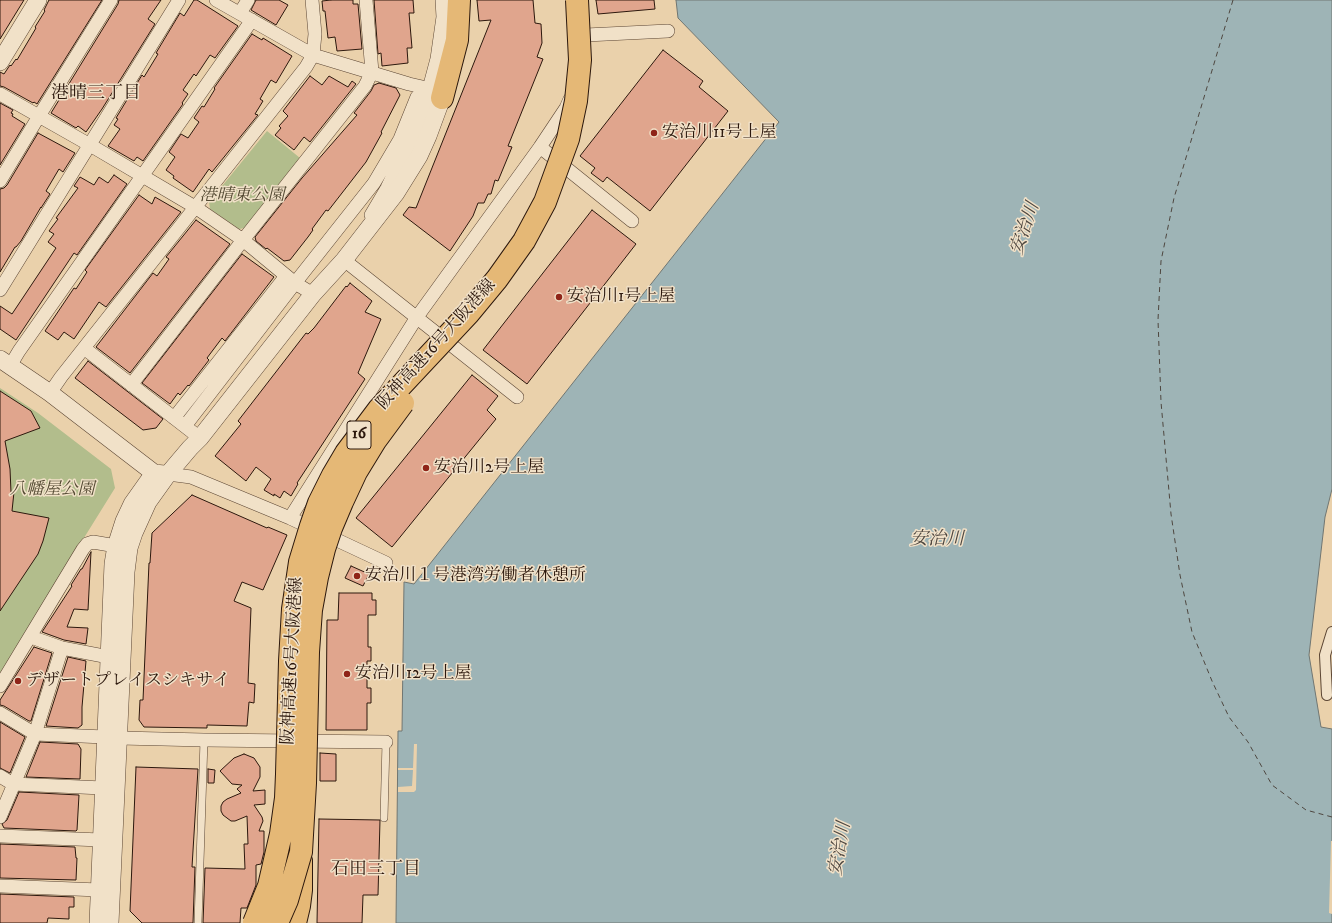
<!DOCTYPE html>
<meta charset="utf-8">
<style>
body{margin:0}
canvas{display:block;background:#ead1ab}
</style>
<canvas width="1332" height="923"></canvas>
<script>
const ctx = document.querySelector('canvas').getContext('2d');
ctx.lineJoin = 'round';
function fillPath(path, color) {
  ctx.fillStyle = color;
  ctx.fill(path, 'evenodd');
}
function poly(rows) {
  const path = new Path2D();
  for (const r of rows) {
    path.moveTo(r[0], r[1]);
    for (let i = 2; i < r.length; i += 2) path.lineTo(r[i], r[i + 1]);
  }
  return path;
}
function stroke(path, color, width, dash) {
  ctx.strokeStyle = color;
  ctx.lineWidth = width;
  ctx.lineCap = dash ? 'butt' : 'round';
  ctx.setLineDash(dash || []);
  ctx.stroke(path);
}
function drawText(font, color, halo, rows, align = 'center') {
  ctx.font = font + ' "IM FELL DW Pica","Noto Serif JP",serif';
  ctx.lineWidth = 3;
  ctx.setLineDash([]);
  ctx.textBaseline = 'middle';
  ctx.strokeStyle = halo;
  ctx.fillStyle = color;
  for (const [text, x, y, turn = 0] of rows) {
    ctx.save();
    ctx.translate(x, y);
    ctx.rotate((+turn || 0) * Math.PI / 180);
    ctx.textAlign = isNaN(turn) ? turn : align;
    if (halo) ctx.strokeText(text, 0, 0);
    ctx.fillText(text, 0, 0);
    ctx.restore();
  }
}
fillPath(poly([
 [267,131,300,158,245,228,239,229,210,209,209,202],
 [0,388,38,413,111,469,115,488,0,673]
]), '#b2bd8c');
const water = poly([
 [676,0,1332,0,1332,489,1325,517,1309,655,1321,727,1332,729,1332,923,396,923,398,731,402,731,404,582,414,584,779,122,678,18,676,0]
]);
fillPath(water, '#9eb4b6');
stroke(water, '#707672', 1);
fillPath(poly([
 [414,744,417,744,416,790,414,792,398,792,398,787,412,786,413,770,398,770,398,768,413,768],
 [1331,841,1332,841,1332,914,1329,913]
]), '#ead1ab');
stroke(poly([
 [1233,0,1174,198,1161,261,1158,320,1161,402,1171,514,1180,575,1192,632,1212,681,1229,717,1248,742,1272,785,1306,810,1332,817]
]), '#4e4740', 1, [5, 4]);
const building = poly([
 [0,0,24,0,0,39,0,0],
 [49,0,102,0,37,104,34,102,33,103,4,87,0,86,0,72,4,74,10,65,11,66,16,59,17,60,36,28,35,27,45,11,44,10,49,0],
 [119,0,161,0,148,19,155,24,102,109,86,132,78,126,76,128,51,113,118,4,119,0],
 [194,0,197,0,238,26,215,58,210,55,196,76,194,74,183,90,188,94,182,103,183,104,143,161,137,157,134,161,108,146,120,129,114,125,118,119,116,118,142,75,144,77,158,54,156,53,180,13,184,16,194,0],
 [256,0,279,0,288,5,276,25,251,10,256,0],
 [331,0,353,0,353,4,358,4,362,49,337,51,335,37,328,38,325,11,323,11,322,1,331,0],
 [374,0,413,0,414,13,409,13,412,48,407,48,408,63,382,66,381,53,378,54,374,0],
 [477,0,533,0,535,23,541,24,542,43,537,57,543,59,508,146,512,147,498,181,495,180,491,194,488,194,484,203,478,203,473,216,450,251,403,215,409,207,416,208,491,20,479,21,477,0],
 [596,0,654,0,655,9,598,14,596,0],
 [252,34,262,40,263,38,292,56,276,83,271,80,260,99,263,101,255,114,258,115,212,172,209,169,193,192,173,178,174,176,166,170,175,157,169,152,181,134,188,138,199,122,194,118,202,106,204,107,215,89,214,88,252,34],
 [663,50,703,81,699,87,728,111,650,211,607,177,603,182,591,173,595,168,580,156,663,50],
 [310,76,322,85,329,76,348,87,352,81,356,84,310,142,304,137,294,150,275,135,281,128,279,126,288,116,283,111,310,76],
 [379,83,396,88,400,95,381,132,382,133,366,162,349,184,328,211,326,210,312,229,313,230,308,237,290,260,284,261,267,248,266,249,256,241,255,237,302,178,357,115,354,113,371,91,374,85,379,83],
 [0,103,13,110,11,113,13,114,12,116,25,124,0,165,0,103],
 [38,133,75,153,63,172,59,169,46,191,50,194,41,208,41,207,21,241,16,247,15,247,0,272,0,189,4,188,7,185,38,133],
 [114,175,127,184,77,255,74,253,16,340,0,329,0,306,12,314,56,248,48,242,54,234,49,231,58,219,56,218,78,188,74,186,80,177,94,185,99,177,108,183,114,175],
 [139,195,152,204,155,197,181,212,106,307,99,302,74,339,64,332,58,340,45,331,74,288,76,289,87,272,85,270,139,195],
 [592,210,636,244,527,384,483,350,592,210],
 [196,220,230,244,130,373,96,347,153,273,157,276,169,259,166,257,196,220],
 [242,254,274,277,225,341,222,338,207,358,209,360,189,386,188,385,180,395,178,393,170,404,142,383,242,254],
 [350,283,372,301,365,312,381,319,358,373,365,379,297,483,298,484,291,496,284,491,280,498,274,494,274,496,264,490,271,479,256,467,246,481,215,456,241,424,238,421,306,333,308,334,314,328,346,286,347,287,350,283],
 [88,361,163,419,156,428,143,430,75,378,88,361],
 [472,375,498,396,487,410,496,419,392,547,356,518,472,375],
 [0,391,31,411,40,428,5,441,10,469,11,492,14,492,12,511,49,518,43,541,38,554,0,611,0,391],
 [192,495,267,528,268,527,287,535,263,590,242,582,234,601,251,608,248,683,255,684,254,703,249,702,247,726,207,725,207,728,144,727,139,720,140,700,143,700,149,563,150,563,152,533,192,495],
 [91,552,88,610,74,609,67,627,88,628,86,644,64,640,42,632,72,586,71,585,81,569,82,569,91,552],
 [351,566,369,574,363,586,345,578,351,566],
 [339,593,372,593,372,600,376,600,376,615,368,615,368,647,371,647,371,661,367,661,367,688,371,688,371,703,367,703,367,730,326,730,327,620,338,620,339,593],
 [34,647,52,653,31,721,29,721,4,706,0,705,0,700,34,647],
 [68,657,86,661,82,707,82,725,78,728,46,726,68,657],
 [0,722,25,737,10,773,0,768,0,722],
 [40,742,78,744,81,749,80,779,26,777,40,742],
 [320,753,336,754,336,781,320,781,320,753],
 [244,754,254,758,260,767,260,777,253,791,265,790,265,804,254,805,262,817,263,821,259,831,264,831,264,852,261,864,256,865,256,885,247,908,241,908,240,923,203,923,205,868,245,869,244,844,248,844,247,816,235,821,231,821,223,815,221,811,221,806,223,802,227,799,241,793,237,789,242,785,232,784,220,771,234,758,244,754],
 [136,767,198,769,192,867,195,867,193,923,142,923,130,911,136,767],
 [208,769,215,770,214,783,208,783,208,769],
 [19,792,79,795,77,830,76,831,4,828,2,824,7,820,19,792],
 [319,819,380,820,378,895,363,895,362,923,317,923,319,819],
 [0,844,75,847,76,858,77,858,76,880,0,878,0,844],
 [0,894,74,897,74,907,69,907,69,919,48,918,47,923,0,923,0,894]
]);
fillPath(building, '#e0a58d');
stroke(building, '#2c180d', 1);
const service = poly([
 [384,818,386,742],
 [198,923,204,740]
]);
const pedestrian = poly([
 [1327,695,1325,655,1332,632]
]);
const minor = poly([
 [216,0,313,55,409,84,431,89],
 [240,13,248,0],
 [586,35,668,31],
 [0,94,90,145,195,207,243,240,295,283,313,294],
 [540,147,632,221],
 [0,181,39,116,111,0],
 [371,215,387,188,416,130,431,89],
 [344,260,517,397],
 [0,290,179,0],
 [84,348,200,438],
 [10,366,19,351,252,20],
 [131,385,243,240,365,86,372,72,366,0],
 [50,393,61,377,306,67,313,55,315,34,312,0],
 [174,418,282,281],
 [185,426,295,283,374,183,400,139,417,97,420,95,431,89],
 [168,474,191,477,290,518,386,563],
 [290,518,417,317,540,147,566,108,570,99],
 [31,637,62,648,109,657],
 [0,686,83,549,87,544,93,542,116,546],
 [0,713,35,734,105,737],
 [120,738,204,740,386,742],
 [0,776,13,784,103,788],
 [0,817,35,734,62,648],
 [0,836,101,840],
 [0,886,99,890]
]);
const tertiary = poly([
 [0,62,38,0],
 [431,89,439,59,445,17,444,0],
 [0,359,50,393,154,473,164,474],
 [98,923,113,564,116,546,124,521,132,504,154,473],
 [110,923,126,572,129,548,134,533,148,502,168,474,190,448,200,438,313,294,344,260,396,193,419,156,428,136,442,98]
]);
const motorway = poly([
 [442,98,457,40,459,0],
 [295,923,299,906,301,890,301,861]
]);
stroke(service, '#5c4634', 8);
stroke(pedestrian, '#5c4634', 12);
stroke(minor, '#5c4634', 14);
stroke(tertiary, '#5c4634', 18);
stroke(motorway, '#2c180d', 24);
stroke(service, '#f1e1c8', 7);
stroke(pedestrian, '#f1e1c8', 10);
stroke(minor, '#f1e1c8', 13);
stroke(tertiary, '#f1e1c8', 17);
stroke(motorway, '#e5b876', 22);
const motorwayBridge = poly([
 [254,923,269,886,281,834,286,798,287,774,290,661,293,609,300,562,311,526,319,503,333,475,346,453,379,409,468,314,497,279,524,241,545,202,568,139,576,101,580,60,577,0],
 [277,923,287,900,301,852,305,783,308,652,311,610,317,577,324,549,331,528,342,502,356,472,375,441,403,403]
]);
stroke(motorwayBridge, '#2c180d', 24, []);
stroke(motorwayBridge, '#e5b876', 22);
for (const [x, y, r, color] of [
 [654,133,4,"#8f2418"],
 [559,297,4,"#8f2418"],
 [426,468,4,"#8f2418"],
 [357,576,4,"#8f2418"],
 [347,674,4,"#8f2418"],
 [18,681,4,"#8f2418"]
]) {
  const dot = new Path2D();
  dot.arc(x, y, r, 0, 2 * Math.PI);
  ctx.fillStyle = color;
  ctx.fill(dot);
  stroke(dot, '#f1e1c8', 1.5);
}
for (const [x, y, w] of [
 [359,435,24]
]) {
  const box = new Path2D();
  box.roundRect(x - w / 2, y - 14, w, 28, 3);
  ctx.fillStyle = '#f1e1c8';
  ctx.fill(box);
  stroke(box, '#2c180d', 1);
}
drawText('bold 16px', '#2c180d', null, [
 ["16",359,435]
]);
drawText('17px', '#2c180d', '#f1e1c8', [
 ["安治川11号上屋",662,133],
 ["安治川1号上屋",567,297],
 ["安治川2号上屋",434,468],
 ["安治川１号港湾労働者休憩所",365,576],
 ["安治川12号上屋",355,674],
 ["デザートプレイスシキサイ",26,681]
], 'left');
drawText('italic 17px', '#544a33', '#f1e1c8', [
 ["港晴東公園",242,196],
 ["八幡屋公園",52,490]
]);
drawText('17px', '#2c180d', '#f1e1c8', [
 ["阪神高速16号大阪港線",437,345,-48],
 ["阪神高速16号大阪港線",293,661,-87]
]);
drawText('18px', '#2c180d', '#f1e1c8', [
 ["港晴三丁目",96,94],
 ["石田三丁目",376,870]
]);
drawText('italic 18px', '#4e4740', '#f1e1c8', [
 ["安治川",1026,229,-71],
 ["安治川",937,540],
 ["安治川",841,849,-80]
]);
</script>
